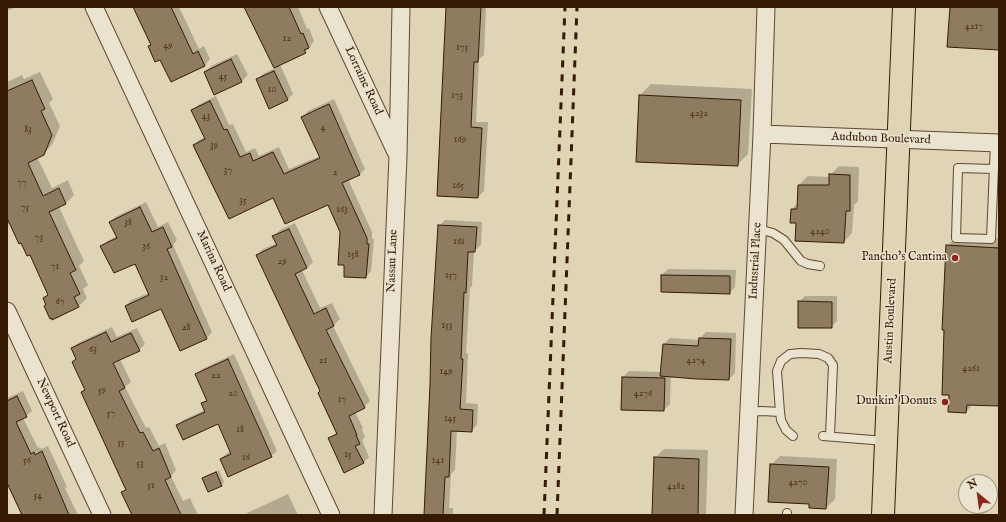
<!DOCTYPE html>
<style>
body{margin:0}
#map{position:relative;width:1006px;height:522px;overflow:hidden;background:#dfd4b5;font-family:"IM FELL English",serif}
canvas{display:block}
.frame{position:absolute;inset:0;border:8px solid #371a03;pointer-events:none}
.north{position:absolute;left:958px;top:474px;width:40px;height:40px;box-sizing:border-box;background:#eae3cf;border:1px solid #a2937d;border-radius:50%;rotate:331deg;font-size:11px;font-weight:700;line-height:16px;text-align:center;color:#371a03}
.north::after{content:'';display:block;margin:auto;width:14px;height:18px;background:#8f2418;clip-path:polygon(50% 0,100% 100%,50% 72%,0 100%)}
</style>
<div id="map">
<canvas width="1006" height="522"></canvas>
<div class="frame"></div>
<div class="north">N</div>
</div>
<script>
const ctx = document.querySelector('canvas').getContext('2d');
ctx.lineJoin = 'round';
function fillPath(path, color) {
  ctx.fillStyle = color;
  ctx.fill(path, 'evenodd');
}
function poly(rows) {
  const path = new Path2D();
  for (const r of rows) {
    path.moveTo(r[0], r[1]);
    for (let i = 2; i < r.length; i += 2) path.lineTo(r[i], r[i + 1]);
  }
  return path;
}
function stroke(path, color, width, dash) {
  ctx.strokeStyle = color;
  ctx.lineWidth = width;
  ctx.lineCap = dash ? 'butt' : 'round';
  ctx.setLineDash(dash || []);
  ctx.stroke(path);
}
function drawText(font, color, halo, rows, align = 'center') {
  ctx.font = font + ' "IM FELL English",serif';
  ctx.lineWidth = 3;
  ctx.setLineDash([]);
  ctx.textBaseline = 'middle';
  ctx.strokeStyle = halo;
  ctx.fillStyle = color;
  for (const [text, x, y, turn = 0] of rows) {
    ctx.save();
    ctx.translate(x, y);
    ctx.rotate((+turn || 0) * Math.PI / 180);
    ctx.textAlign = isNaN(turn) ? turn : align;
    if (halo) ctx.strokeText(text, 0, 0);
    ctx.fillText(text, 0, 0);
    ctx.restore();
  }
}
fillPath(poly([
 [7,7,16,7,7,11],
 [134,7,179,7,199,49,204,46,210,59,205,65,171,81,160,59,149,46,151,44],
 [246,7,298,7,307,29,309,28,314,41,311,45,311,46,305,52,280,64,293,94,287,100,257,80,263,74,275,68],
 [447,7,486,7,484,55,479,59,476,122,488,122,484,191,478,197],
 [237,54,248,75,242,81,215,94,205,72,211,66],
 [40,72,53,99,49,103,60,126,52,145,43,154,37,157,52,188,68,180,74,195,66,203,59,207,84,261,79,266,88,285,83,289,87,298,79,306,45,306,47,304,44,298,49,294,30,253,10,223,7,225,7,82,22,75,24,79],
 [651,84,752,89,748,154,737,165,640,95],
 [216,96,229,125,233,124,246,152,255,148,259,156,279,147,289,169,320,156,303,117,308,111,334,99,365,169,359,175,348,179,372,232,372,239,374,239,371,271,366,277,345,264,341,232,329,203,194,145,199,140,205,137,192,110,198,105],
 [839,166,859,167,858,201,854,205,852,233,844,242,797,222,792,209,798,203,799,185,808,176,830,177,830,175],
 [146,202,158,227,168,222,177,240,173,245,212,332,207,338,181,350,162,308,126,306,131,300,149,293,135,263,102,246,107,241,117,236,110,222,115,217],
 [445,220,482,222,481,245,474,251,472,286,470,288,466,353,468,353,466,403,478,404,477,425,471,431,457,430,455,470,451,474,449,508,453,508,453,515,425,515,439,226],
 [295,223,313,262,307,268,302,270,320,308,332,303,340,319,333,326,370,401,364,407,355,412,363,428,362,429,365,437,362,440,369,457,363,463,329,439,337,432,321,391,257,255,263,249,277,243,274,236,280,230],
 [957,236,999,238,999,405,973,404,966,412,947,246],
 [668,269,736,270,735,287,729,293,662,291,662,275],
 [805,296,837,296,837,321,831,327,799,302],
 [112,327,117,337,137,328,145,344,139,350,120,359,131,382,125,387,146,428,149,427,159,446,165,443,176,470,171,476,183,501,190,498,198,515,143,515,82,392,85,389,73,362,77,358,72,349,78,343],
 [706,332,736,333,735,373,729,379,671,376,670,404,664,410,622,409,623,377,629,371,662,372,664,344,670,338,700,340,700,338],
 [234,354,277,451,271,456,221,459,227,453,231,451,219,423,178,425,183,420,205,410,202,403,207,399,196,375,202,369],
 [23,391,32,411,23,418,38,448,40,447,41,449,48,446,67,487,65,488,78,515,23,515,7,480,7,398],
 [664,449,708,450,706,515,653,515,655,458],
 [780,456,837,459,835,499,826,508,810,504,771,465],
 [219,470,224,482,221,485,204,478,206,476],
 [288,494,298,515,245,515,247,513]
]), '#0003');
const building = poly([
 [133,7,171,7,193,54,198,51,205,66,171,82,160,60,155,62,148,46,151,45,133,7],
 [244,7,289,7,301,34,303,33,309,48,304,50,306,53,274,68,244,7],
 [446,7,481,7,478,62,474,62,471,127,482,128,478,198,437,196,446,7],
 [950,7,999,7,999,50,947,47,950,7],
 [231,59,242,82,214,95,204,72,231,59],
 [274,71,288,100,269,109,256,79,274,71],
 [32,80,45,109,41,111,52,135,44,155,28,163,43,196,59,188,66,204,49,212,76,270,70,273,80,294,74,297,79,307,52,320,52,318,50,319,44,306,46,305,43,298,48,295,30,255,27,256,21,243,19,244,7,218,7,91,32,80],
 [639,95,741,100,738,166,636,162,639,95],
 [210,101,224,130,227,129,240,157,250,153,253,161,273,152,284,174,320,158,301,117,329,104,360,175,342,183,367,238,367,244,369,244,366,278,344,277,344,265,338,265,340,232,328,205,285,224,273,198,229,219,193,145,205,139,191,110,210,101],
 [829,174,850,175,850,211,846,211,844,243,795,241,796,223,790,223,791,209,797,209,798,185,829,185,829,174],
 [140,207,152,232,163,227,172,247,167,249,207,339,180,351,161,309,132,322,125,306,149,295,135,264,114,273,100,246,117,238,109,222,140,207],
 [438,225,477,227,475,252,468,252,466,293,464,292,461,359,463,359,460,409,473,410,472,432,451,431,449,477,445,477,443,515,424,515,430,385,431,338,438,225],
 [289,229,307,268,295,274,314,314,326,308,334,326,326,330,365,408,349,416,357,435,356,435,360,444,355,446,364,463,344,473,328,438,337,434,318,393,320,391,256,255,277,245,272,236,289,229],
 [946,245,999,248,999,406,967,405,966,413,948,412,949,395,942,395,944,330,942,330,946,245],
 [661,275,730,276,730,294,661,292,661,275],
 [798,301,832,302,832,328,798,328,798,301],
 [106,332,111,342,131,333,140,351,113,363,125,388,119,391,140,433,143,432,153,451,159,448,171,477,165,480,181,515,132,515,121,492,126,490,81,392,85,390,72,362,76,359,71,348,106,332],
 [699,338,731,339,729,380,697,379,660,376,663,344,698,346,699,338],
 [228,359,272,457,228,477,220,459,231,454,218,424,183,440,176,425,205,412,201,403,207,401,195,374,228,359],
 [622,377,665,378,664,411,621,410,622,377],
 [17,396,27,417,16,422,31,454,34,452,35,455,42,451,69,515,22,515,7,483,7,401,17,396],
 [654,457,699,459,698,515,652,515,654,457],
 [770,464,829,467,826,509,809,508,809,504,768,502,770,464],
 [216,472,222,486,208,492,202,478,216,472]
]);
fillPath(building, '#8e7b60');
stroke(building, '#371a03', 1);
const lane = poly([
 [994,169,958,168,956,238,991,239,995,143],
 [758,229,773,233,784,240,801,261,808,264,820,266],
 [749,412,762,411,780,412,781,420,786,430,793,436],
 [780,412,777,371,781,361,790,354,801,353,819,354,828,358,833,365,830,436],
 [823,436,885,441],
 [787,515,787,513]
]);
const street = poly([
 [94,7,331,515],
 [328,7,396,152],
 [762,134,999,143],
 [7,311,102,515],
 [383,515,398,156,401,7],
 [744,515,762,134,766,7]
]);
const primary = poly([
 [883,515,904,7]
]);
stroke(lane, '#614830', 10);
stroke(street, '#614830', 19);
stroke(primary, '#371a03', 24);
stroke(lane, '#eae3cf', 8);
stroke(street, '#eae3cf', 17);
stroke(primary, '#dfd4b5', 22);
stroke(poly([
 [544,515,565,7],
 [557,515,577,7]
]), '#371a03', 3, [7, 7]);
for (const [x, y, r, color] of [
 [955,258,4,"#8f2418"],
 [945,402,4,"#8f2418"]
]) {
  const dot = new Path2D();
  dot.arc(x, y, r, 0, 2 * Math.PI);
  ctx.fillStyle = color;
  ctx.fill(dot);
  stroke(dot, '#eae3cf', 1.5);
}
drawText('10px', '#4d321a', null, [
 ["4217",974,27],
 ["12",287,39],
 ["49",168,46],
 ["175",462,48],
 ["45",223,77],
 ["10",272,90],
 ["173",457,96],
 ["4232",699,114],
 ["43",206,117],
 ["4",323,128],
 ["83",28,130],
 ["169",460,140],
 ["39",214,146],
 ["37",228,171],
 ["2",335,173],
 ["77",22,183],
 ["165",458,186],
 ["35",243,201],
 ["75",25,208],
 ["163",342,210],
 ["38",128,223],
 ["4240",820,232],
 ["73",39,238],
 ["161",459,242],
 ["36",146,247],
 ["158",353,255],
 ["29",282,262],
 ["71",55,267],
 ["157",451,276],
 ["32",164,278],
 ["67",60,302],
 ["153",447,326],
 ["28",186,328],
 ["63",93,350],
 ["21",323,361],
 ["4274",696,361],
 ["4261",971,369],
 ["149",446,372],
 ["22",216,376],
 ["59",102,391],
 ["20",233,394],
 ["4276",643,394],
 ["17",342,400],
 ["57",111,414],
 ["145",450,419],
 ["18",240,430],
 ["55",121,443],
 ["15",348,455],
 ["16",246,458],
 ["56",27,461],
 ["141",438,461],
 ["53",140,464],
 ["4270",798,483],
 ["51",151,486],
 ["4282",676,487],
 ["54",38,496]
]);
drawText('12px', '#371a03', '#eae3cf', [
 ["Lorraine Road",363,81,65],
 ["Audubon Boulevard",881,139,2],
 ["Marina Road",213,261,65],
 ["Nassau Lane",393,261,-88],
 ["Industrial Place",756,261,-87],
 ["Austin Boulevard",891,321,-87],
 ["Newport Road",55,413,65]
]);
drawText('12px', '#371a03', '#eae3cf', [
 ["Pancho's Cantina",947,258],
 ["Dunkin' Donuts",937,402]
], 'right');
</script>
